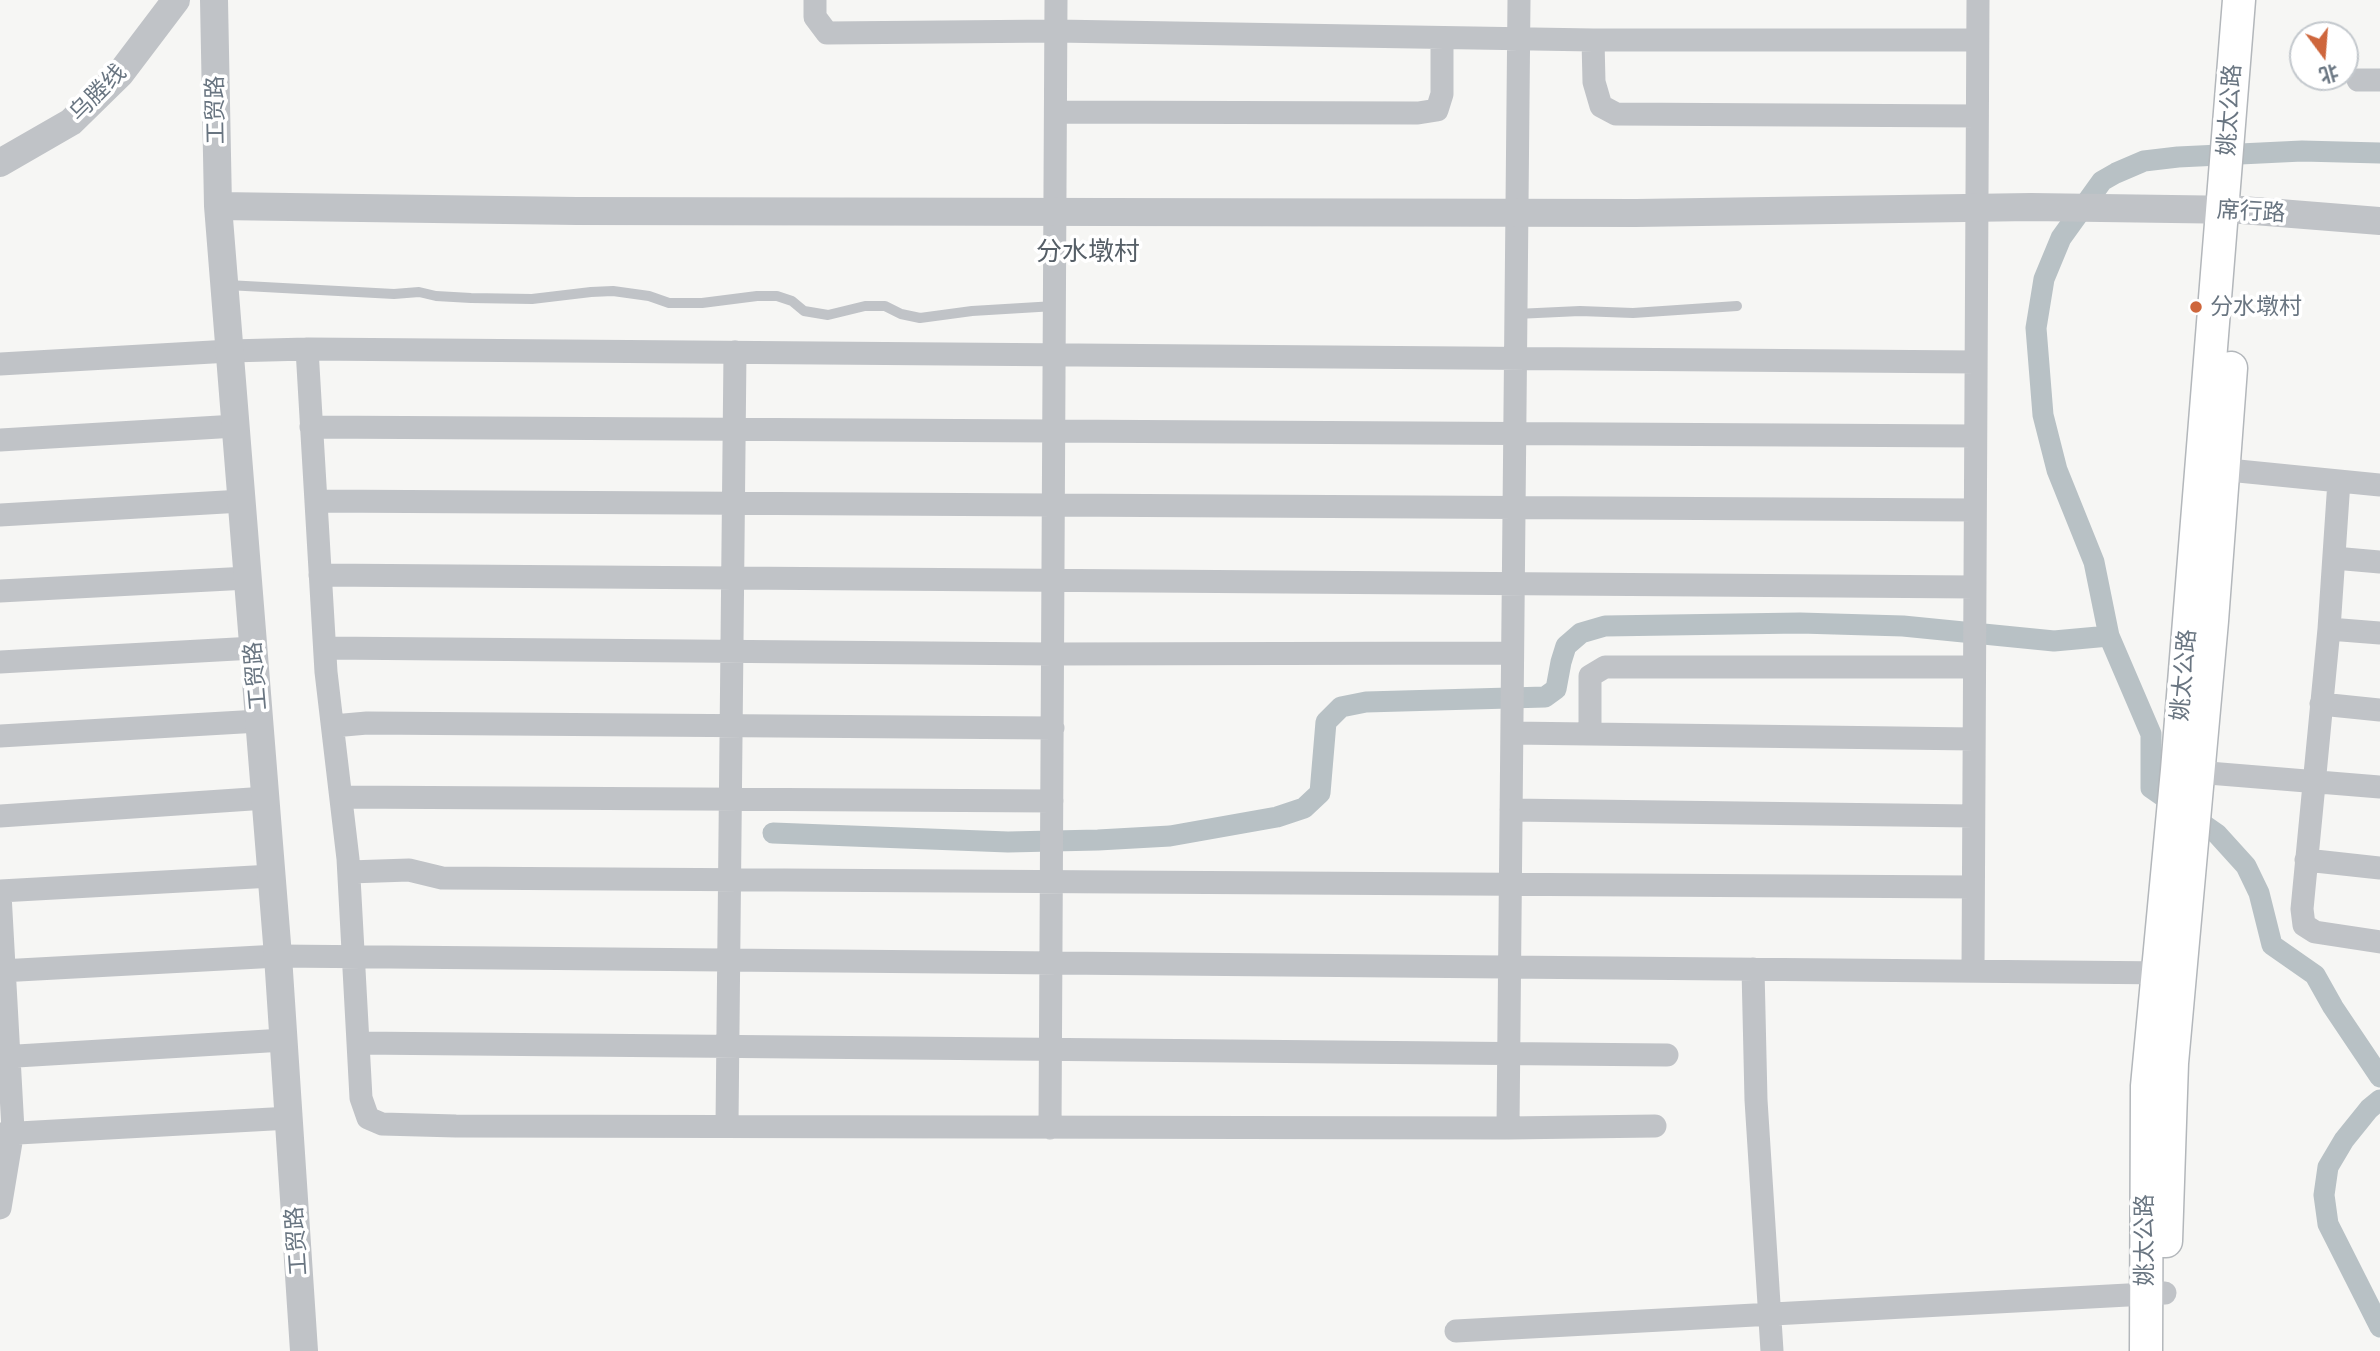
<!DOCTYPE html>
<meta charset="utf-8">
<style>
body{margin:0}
#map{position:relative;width:2380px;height:1351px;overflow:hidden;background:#f6f6f4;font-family:Raleway,"Noto Sans SC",sans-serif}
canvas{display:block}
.north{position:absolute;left:2289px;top:21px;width:70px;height:70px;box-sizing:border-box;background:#fff;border:2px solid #c3c8cd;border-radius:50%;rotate:164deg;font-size:19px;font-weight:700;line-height:28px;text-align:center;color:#697581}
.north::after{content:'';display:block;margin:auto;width:24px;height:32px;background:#ce663c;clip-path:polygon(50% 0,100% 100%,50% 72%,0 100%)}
</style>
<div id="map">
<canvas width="2380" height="1351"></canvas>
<div class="north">北</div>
</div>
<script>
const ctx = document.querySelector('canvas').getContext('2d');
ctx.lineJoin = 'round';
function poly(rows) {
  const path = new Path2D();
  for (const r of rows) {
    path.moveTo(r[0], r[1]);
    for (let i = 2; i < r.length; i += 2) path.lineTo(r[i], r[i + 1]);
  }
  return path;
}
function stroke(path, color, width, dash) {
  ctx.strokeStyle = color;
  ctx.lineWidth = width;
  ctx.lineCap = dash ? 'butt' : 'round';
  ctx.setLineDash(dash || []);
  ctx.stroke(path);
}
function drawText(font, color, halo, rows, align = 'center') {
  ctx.font = font + ' Raleway,"Noto Sans SC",sans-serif';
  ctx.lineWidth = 7;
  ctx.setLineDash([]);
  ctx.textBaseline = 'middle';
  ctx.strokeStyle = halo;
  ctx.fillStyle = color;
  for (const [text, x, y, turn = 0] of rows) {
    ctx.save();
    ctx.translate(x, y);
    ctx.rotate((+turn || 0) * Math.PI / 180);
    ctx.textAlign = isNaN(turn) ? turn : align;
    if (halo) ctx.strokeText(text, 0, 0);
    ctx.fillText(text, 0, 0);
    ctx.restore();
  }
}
stroke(poly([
 [2380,153,2302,151,2178,157,2144,161,2116,173,2102,181,2061,238,2044,279,2036,328,2043,415,2057,470,2094,562,2109,636,2151,734,2151,788,2217,834,2246,866,2259,893,2272,945,2315,975,2333,1007,2380,1077],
 [773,833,1008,842,1098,840,1170,836,1277,817,1304,808,1320,793,1326,722,1341,707,1366,702,1545,697,1556,689,1561,662,1566,646,1581,633,1605,626,1800,623,1903,626,2054,641,2109,636],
 [2380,1100,2369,1109,2344,1140,2328,1167,2324,1195,2328,1224,2380,1327]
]), '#b8c1c5', 21);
const secondary = poly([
 [2166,1241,2172,1063,2212,621,2231,368],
 [2146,1351,2147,1086,2177,770,2239,0]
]);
stroke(secondary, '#b3b7bb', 35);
stroke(poly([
 [227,285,394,294,419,292,436,296,471,298,532,299,591,292,613,291,649,296,669,303,702,303,757,296,777,296,792,301,804,311,828,315,865,306,885,306,901,314,920,318,972,311,1055,306],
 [1516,314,1580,311,1633,313,1737,306]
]), '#c0c3c7', 10);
stroke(poly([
 [815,0,815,17,827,33,1056,31,1593,40,1977,40],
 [1593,40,1594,82,1601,106,1616,114,1977,116],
 [2358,80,2380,80],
 [1056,112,1418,113,1437,110,1442,94,1442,38],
 [307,349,326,672,348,859,361,1098,368,1118,382,1124,456,1126,1508,1128,1655,1126],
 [0,364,230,351,307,349,1976,362],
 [311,427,1975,436],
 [0,440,236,426],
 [2208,468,2380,485],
 [2339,481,2329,629,2302,909,2304,925,2315,932,2380,942],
 [316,501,1975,510],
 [0,515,242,501],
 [2334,558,2380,562],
 [320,575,1975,587],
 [0,591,248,578],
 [2329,629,2380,633],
 [325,648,1053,654,1512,653],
 [0,662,254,648],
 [2321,704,2380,710],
 [333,726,367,723,1053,728],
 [1512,733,1974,739],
 [1590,734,1590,676,1605,667,1974,667],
 [0,736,259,721],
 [2184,771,2380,787],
 [341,797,1052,801],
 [1511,810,1973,816],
 [0,816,266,798],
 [2306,860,2380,868],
 [349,872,409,870,442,878,1973,887],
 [0,891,272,876],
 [0,894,13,1130,0,1208],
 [1753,969,1756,1100,1772,1351],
 [0,971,278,956,2173,973],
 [1973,971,1978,0],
 [358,1043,1667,1055],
 [0,1057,284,1040],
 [727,1125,735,352],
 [1050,1128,1056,0],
 [1508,1128,1519,0],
 [0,1134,290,1118],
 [1456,1331,2165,1293]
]), '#c0c3c7', 23);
stroke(poly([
 [214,0,218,206,278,956,304,1351],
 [0,163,71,122,120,74,176,0],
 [218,206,577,211,1636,213,2031,207,2242,210,2380,221]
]), '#c0c3c7', 28);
stroke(secondary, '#fff', 32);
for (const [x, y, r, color] of [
 [2196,307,7,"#ce663c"]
]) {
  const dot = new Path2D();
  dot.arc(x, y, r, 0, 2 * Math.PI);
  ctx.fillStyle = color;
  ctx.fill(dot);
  stroke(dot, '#fff', 2.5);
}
drawText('23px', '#697581', '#fff', [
 ["乌塍线",98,93,-45],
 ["工贸路",216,110,-91],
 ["姚太公路",2230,110,-86],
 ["席行路",2251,212,3],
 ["姚太公路",2184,675,-85],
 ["工贸路",256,676,-95],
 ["姚太公路",2145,1240,-90],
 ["工贸路",297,1241,-94]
]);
drawText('23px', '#697581', '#fff', [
 ["分水墩村",2210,307]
], 'left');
drawText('26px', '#565f67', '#fff', [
 ["分水墩村",1088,252]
]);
</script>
